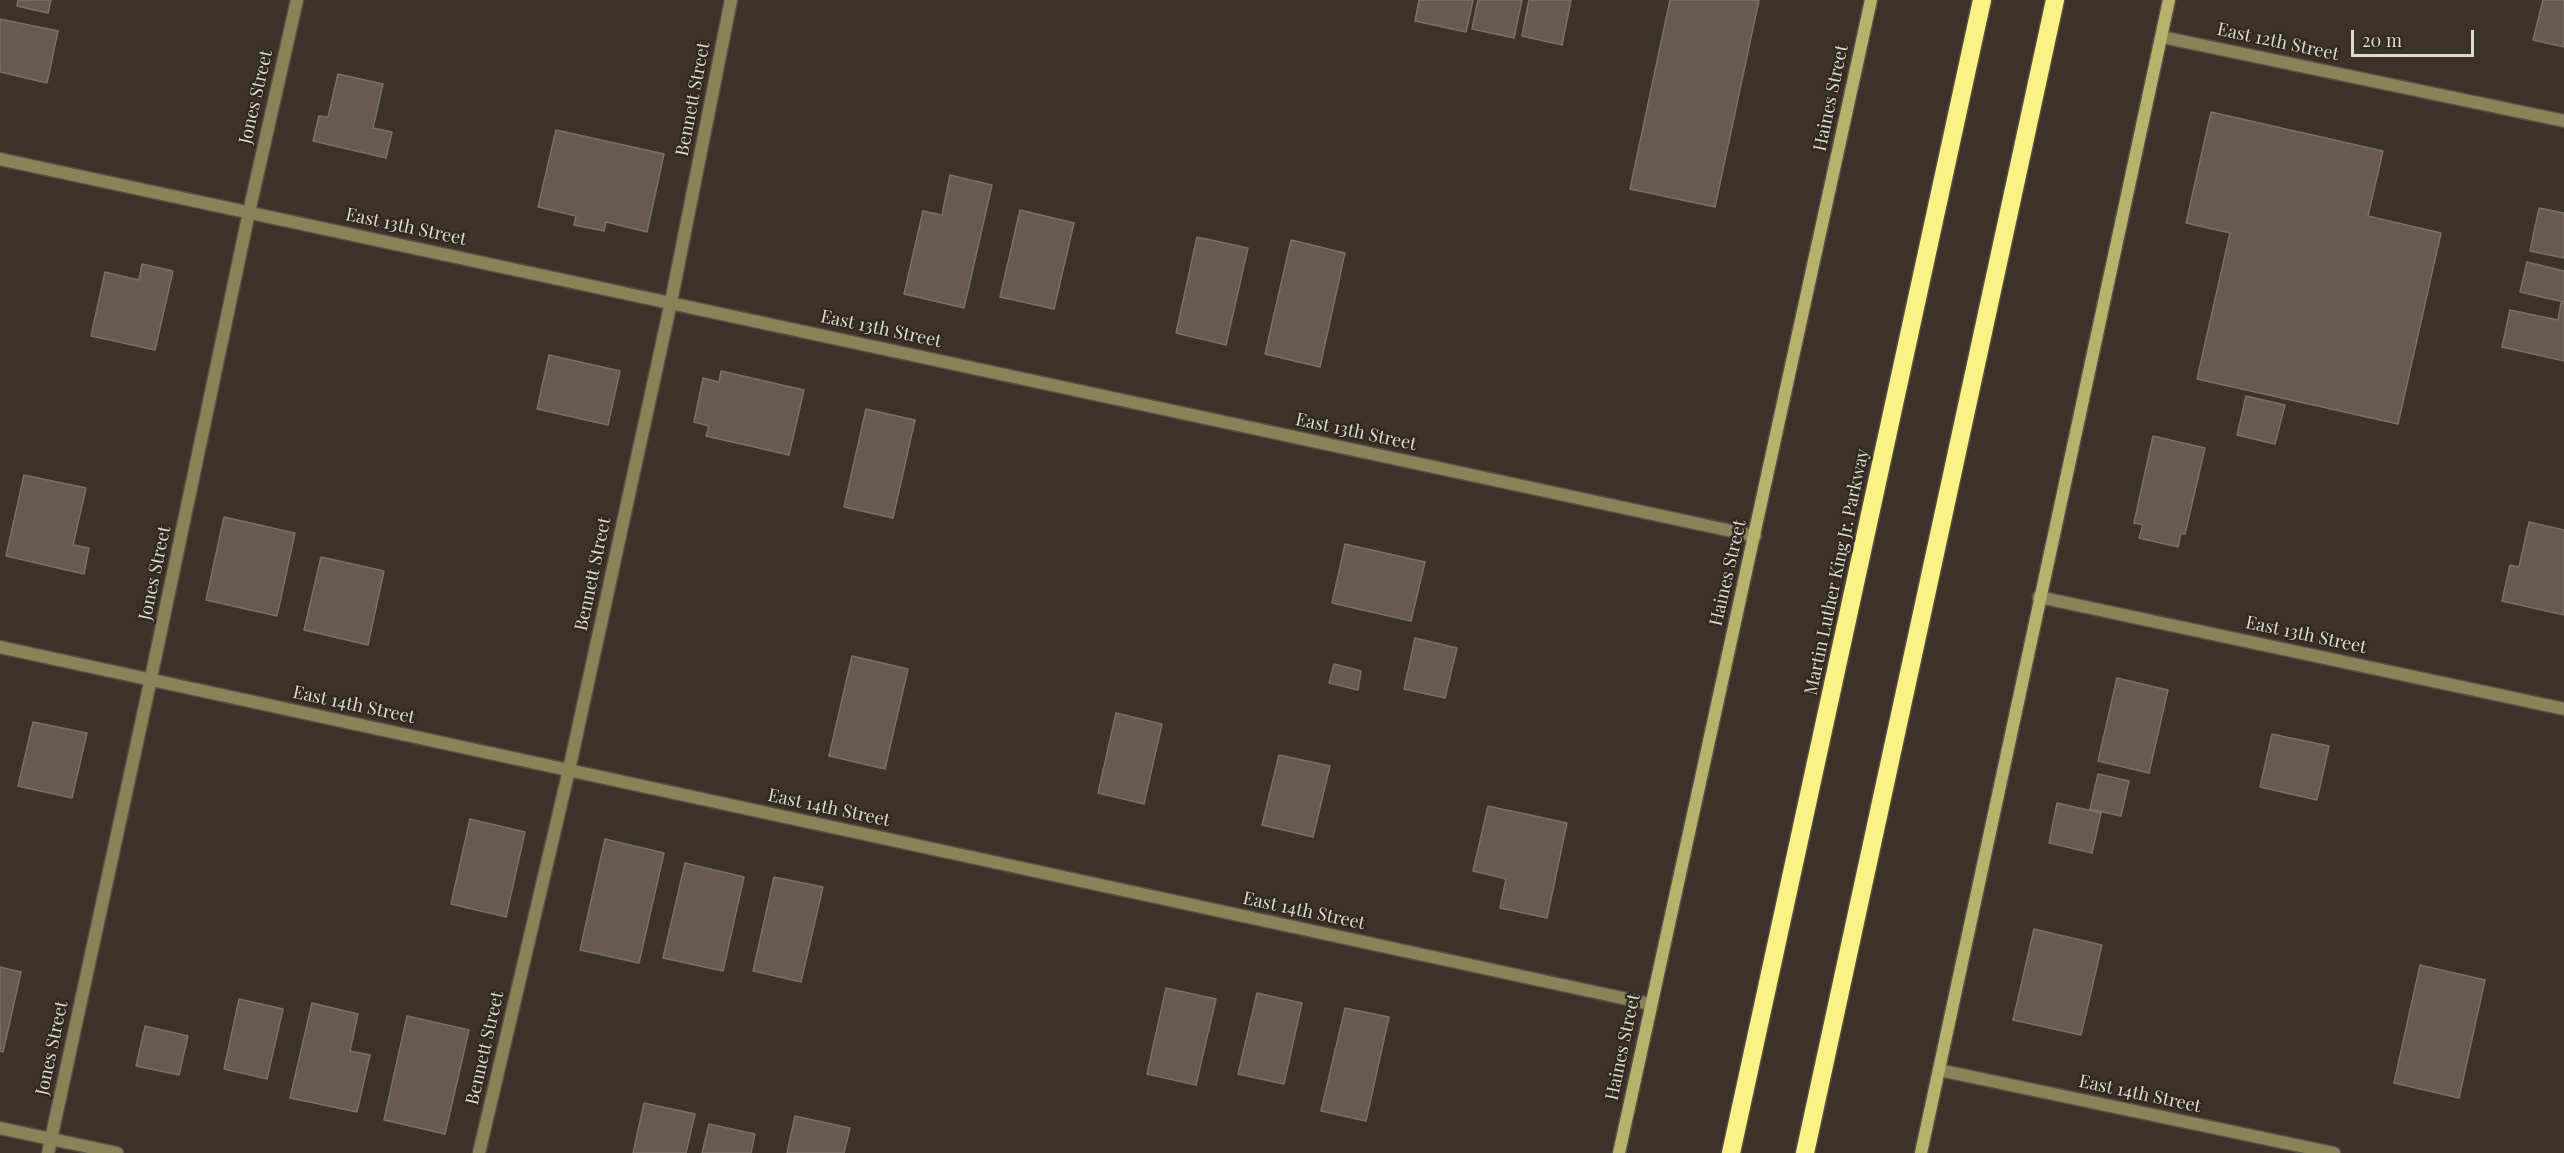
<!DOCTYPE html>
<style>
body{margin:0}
#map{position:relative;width:2564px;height:1153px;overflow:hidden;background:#3b3329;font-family:"Playfair Display",serif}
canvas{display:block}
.scale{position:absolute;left:2351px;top:30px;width:123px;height:27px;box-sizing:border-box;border:3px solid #ddd8d1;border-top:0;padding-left:8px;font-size:18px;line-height:21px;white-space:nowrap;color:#ddd8d1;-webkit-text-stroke:4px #31291f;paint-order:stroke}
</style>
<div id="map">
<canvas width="2564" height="1153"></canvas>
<div class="scale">20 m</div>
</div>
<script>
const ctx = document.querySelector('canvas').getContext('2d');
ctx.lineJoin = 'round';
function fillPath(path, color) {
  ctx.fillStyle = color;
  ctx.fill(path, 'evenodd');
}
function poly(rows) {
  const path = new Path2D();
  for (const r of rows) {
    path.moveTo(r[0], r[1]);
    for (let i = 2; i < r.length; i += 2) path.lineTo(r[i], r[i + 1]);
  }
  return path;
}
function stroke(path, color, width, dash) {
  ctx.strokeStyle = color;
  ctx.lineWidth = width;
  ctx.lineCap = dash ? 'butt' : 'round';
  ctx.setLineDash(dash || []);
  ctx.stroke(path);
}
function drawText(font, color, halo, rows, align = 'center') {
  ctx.font = font + ' "Playfair Display",serif';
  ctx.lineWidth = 4.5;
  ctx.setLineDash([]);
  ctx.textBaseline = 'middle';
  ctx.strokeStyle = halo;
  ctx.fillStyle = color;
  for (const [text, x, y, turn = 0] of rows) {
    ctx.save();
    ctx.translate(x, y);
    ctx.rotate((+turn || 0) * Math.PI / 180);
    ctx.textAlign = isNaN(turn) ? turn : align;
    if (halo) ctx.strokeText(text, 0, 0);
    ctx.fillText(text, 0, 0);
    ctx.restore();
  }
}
const building = poly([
 [18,0,51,0,48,13,17,6,18,0],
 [1419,0,1473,0,1466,32,1415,21,1419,0],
 [1478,0,1522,0,1514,38,1472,29,1478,0],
 [1529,0,1571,0,1562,45,1522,36,1529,0],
 [1670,0,1759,0,1715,207,1630,189,1670,0],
 [2543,0,2564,0,2564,47,2533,40,2543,0],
 [0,19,58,31,47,83,0,72,0,19],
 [338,74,383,84,373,128,392,132,386,158,313,141,319,116,328,117,338,74],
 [2211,112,2383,151,2368,216,2441,233,2398,424,2197,379,2230,233,2186,223,2211,112],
 [556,130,664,154,647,232,606,222,604,231,574,225,576,216,538,207,556,130],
 [950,175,992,185,964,308,904,294,923,211,942,215,950,175],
 [2539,208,2564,213,2564,258,2530,251,2539,208],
 [1020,210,1074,223,1054,309,1000,297,1020,210],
 [1197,237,1248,248,1226,345,1176,333,1197,237],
 [1291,240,1345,253,1320,367,1265,354,1291,240],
 [2527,262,2564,271,2564,302,2520,292,2527,262],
 [142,264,173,271,155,350,91,336,105,272,139,280,142,264],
 [2561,303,2564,304,2564,361,2502,347,2510,310,2558,320,2561,303],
 [549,355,620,371,608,425,537,409,549,355],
 [721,371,804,390,789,455,706,436,709,426,694,422,703,378,719,382,721,371],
 [2246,396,2285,405,2275,444,2237,435,2246,396],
 [866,409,915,420,893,518,844,507,866,409],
 [2153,436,2205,448,2185,534,2181,533,2178,547,2139,538,2143,525,2134,523,2153,436],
 [24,475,86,488,73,545,89,548,84,574,6,556,24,475],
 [224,517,295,533,277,616,206,600,224,517],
 [2529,522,2564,530,2564,615,2502,601,2510,565,2519,567,2529,522],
 [1345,544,1425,562,1411,621,1332,603,1345,544],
 [321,557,384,571,368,645,304,630,321,557],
 [1415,638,1457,648,1445,698,1404,689,1415,638],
 [852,656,908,669,885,769,829,756,852,656],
 [1334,664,1361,671,1358,690,1329,683,1334,664],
 [2117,678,2168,690,2149,773,2098,761,2117,678],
 [1116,713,1162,724,1144,804,1098,793,1116,713],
 [33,722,87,733,72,798,18,786,33,722],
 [2272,734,2329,746,2317,800,2260,787,2272,734],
 [1279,755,1330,766,1313,837,1262,825,1279,755],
 [2098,774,2129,781,2121,816,2090,809,2098,774],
 [2057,803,2101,813,2092,853,2049,843,2057,803],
 [1488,806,1567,823,1547,918,1500,908,1506,879,1473,871,1488,806],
 [470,819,525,832,506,917,451,904,470,819],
 [605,839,664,853,639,963,580,950,605,839],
 [685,863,744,877,723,971,663,958,685,863],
 [774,877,823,887,801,982,753,971,774,877],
 [2034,929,2102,945,2081,1035,2013,1020,2034,929],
 [2420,965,2485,980,2459,1098,2394,1083,2420,965],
 [0,967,21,972,3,1052,0,1051,0,967],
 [1166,988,1216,999,1196,1085,1147,1074,1166,988],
 [1257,993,1302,1003,1284,1084,1238,1074,1257,993],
 [239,999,283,1009,267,1079,224,1069,239,999],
 [312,1003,358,1014,350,1051,370,1055,357,1112,290,1098,312,1003],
 [1345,1008,1389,1017,1366,1121,1321,1111,1345,1008],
 [407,1016,469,1030,445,1134,384,1120,407,1016],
 [145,1026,188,1036,179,1075,136,1066,145,1026],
 [644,1103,695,1114,686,1153,633,1153,644,1103],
 [795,1116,850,1128,844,1153,787,1153,795,1116],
 [709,1124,755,1134,751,1153,702,1153,709,1124]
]);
fillPath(building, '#675953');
stroke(building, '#7e6f69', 1.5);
const street = poly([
 [2162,37,2564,121],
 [0,159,1755,536],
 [2039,597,2564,709],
 [0,647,1650,1004],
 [1939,1070,2334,1153],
 [0,1128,117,1153],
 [48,1153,151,678,249,212,297,0],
 [479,1153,569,770,671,302,731,0]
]);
const secondary = poly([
 [1619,1153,1871,0],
 [1921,1153,2169,0]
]);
const highway = poly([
 [1731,1153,1982,0],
 [1805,1153,2055,0]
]);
stroke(street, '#585147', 15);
stroke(secondary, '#585147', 15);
stroke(highway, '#585147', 21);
stroke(street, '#87845a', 12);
stroke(secondary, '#b6b16b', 12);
stroke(highway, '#fcf283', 18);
drawText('18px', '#ddd8d1', '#31291f', [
 ["East 12th Street",2278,42,12],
 ["Jones Street",256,97,-77],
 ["Haines Street",1831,98,-78],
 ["Bennett Street",693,99,-79],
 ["East 13th Street",406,227,12],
 ["East 13th Street",881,329,12],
 ["East 13th Street",1356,432,12],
 ["Martin Luther King Jr. Parkway",1837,572,-78],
 ["Jones Street",155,573,-78],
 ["Haines Street",1728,573,-77],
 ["Bennett Street",593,574,-78],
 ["East 13th Street",2306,635,12],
 ["East 14th Street",354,705,12],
 ["East 14th Street",829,808,12],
 ["East 14th Street",1304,911,12],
 ["Haines Street",1623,1047,-78],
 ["Jones Street",52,1048,-78],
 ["Bennett Street",485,1048,-77],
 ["East 14th Street",2140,1094,12]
]);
</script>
